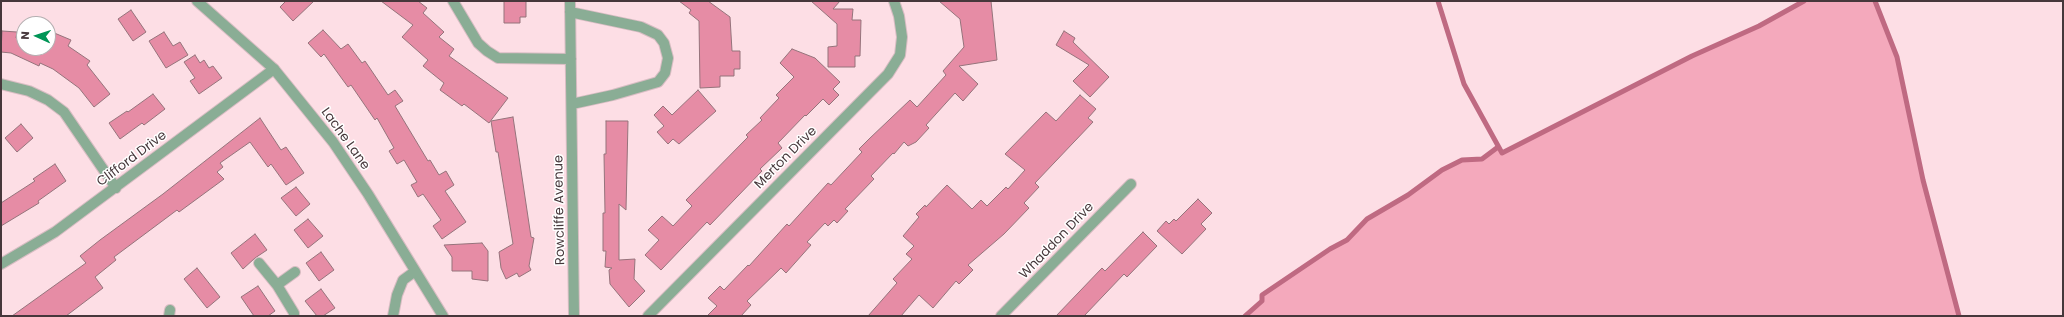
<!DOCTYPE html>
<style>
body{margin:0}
#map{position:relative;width:2064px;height:317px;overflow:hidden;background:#fddee5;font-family:Poppins,sans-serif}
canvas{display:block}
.frame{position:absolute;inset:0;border:2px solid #46373b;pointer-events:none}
.north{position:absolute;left:16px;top:16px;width:40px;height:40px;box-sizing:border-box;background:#fff;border:1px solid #b5afb1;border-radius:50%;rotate:273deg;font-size:11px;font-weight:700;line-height:16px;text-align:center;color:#46373b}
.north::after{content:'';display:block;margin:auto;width:14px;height:18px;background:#009556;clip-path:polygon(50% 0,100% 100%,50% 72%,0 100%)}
</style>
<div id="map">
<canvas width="2064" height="317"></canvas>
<div class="frame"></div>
<div class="north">N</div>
</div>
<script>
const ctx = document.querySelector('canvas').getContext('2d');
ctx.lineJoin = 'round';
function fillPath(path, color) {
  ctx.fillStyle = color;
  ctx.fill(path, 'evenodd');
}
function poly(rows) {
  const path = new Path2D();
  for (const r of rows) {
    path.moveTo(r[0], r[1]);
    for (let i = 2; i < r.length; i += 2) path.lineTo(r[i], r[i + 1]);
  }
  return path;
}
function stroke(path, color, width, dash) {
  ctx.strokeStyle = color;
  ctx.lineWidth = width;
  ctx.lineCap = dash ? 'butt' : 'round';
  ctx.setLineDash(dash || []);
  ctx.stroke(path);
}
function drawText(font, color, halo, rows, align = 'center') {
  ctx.font = font + ' Poppins,sans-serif';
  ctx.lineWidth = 3;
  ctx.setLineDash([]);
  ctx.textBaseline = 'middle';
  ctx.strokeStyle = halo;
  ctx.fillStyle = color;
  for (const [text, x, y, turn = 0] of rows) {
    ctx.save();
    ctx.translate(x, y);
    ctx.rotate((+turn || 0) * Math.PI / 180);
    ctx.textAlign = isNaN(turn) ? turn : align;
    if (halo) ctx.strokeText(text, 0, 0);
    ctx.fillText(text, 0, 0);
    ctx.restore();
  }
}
fillPath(poly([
 [1804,1,1875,1,1897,57,1923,180,1959,316,1248,316,1262,301,1262,295,1330,249,1347,240,1367,219,1408,195,1442,170,1462,160,1482,159,1498,147,1502,153,1692,56,1759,26]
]), '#f4a9bc');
stroke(poly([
 [1438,1,1464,84,1502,153,1692,56,1759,26,1804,1],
 [1875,1,1897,57,1923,180,1959,316],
 [1245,316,1262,301,1262,295,1330,249,1347,240,1367,219,1408,195,1442,170,1462,160,1482,159,1498,147]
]), '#bf6a82', 5);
const building = poly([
 [286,1,314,1,293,21,280,7,286,1],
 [381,1,418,1,427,8,423,13,444,32,439,37,454,49,449,56,508,98,489,123,464,104,462,106,440,90,444,83,423,66,428,60,402,37,413,25,381,1],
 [504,1,526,1,526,17,520,17,520,23,504,23,504,1],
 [679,1,708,1,730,17,732,51,740,51,740,69,734,69,734,76,720,76,720,87,700,88,699,21,689,13,691,10,679,1],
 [811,1,840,1,833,9,853,9,852,20,861,20,860,56,855,56,855,67,828,67,828,47,837,46,837,24,811,1],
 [939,1,991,1,997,60,959,66,978,84,963,101,955,93,926,125,929,128,916,142,908,146,904,142,894,154,893,153,871,176,874,179,845,209,848,211,837,223,834,220,828,226,825,223,807,242,811,245,786,273,781,268,747,301,751,305,741,316,707,316,717,306,708,298,720,286,724,290,748,265,749,266,787,224,789,226,828,183,831,185,862,152,859,149,869,139,910,100,917,107,946,75,943,71,964,47,960,19,939,1],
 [131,10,146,32,133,41,118,19,131,10],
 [323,30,341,49,348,44,362,63,365,61,388,95,395,90,403,101,395,106,428,161,430,160,439,175,446,171,454,185,445,191,466,222,442,239,433,226,441,220,423,194,418,197,411,185,417,182,404,160,397,164,389,151,394,148,377,118,375,120,351,85,348,87,324,54,321,57,308,43,323,30],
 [2,31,17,32,16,38,24,42,24,48,48,48,48,41,52,32,71,40,68,46,90,61,87,65,110,94,94,107,79,88,53,69,40,63,39,66,11,53,1,52,2,31],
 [1064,31,1075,38,1073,42,1109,77,1090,97,1073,81,1089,65,1056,45,1064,31],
 [164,32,173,46,180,42,188,55,166,68,149,41,164,32],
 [792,49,815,58,840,82,833,89,839,95,829,105,823,99,806,116,805,115,778,143,782,148,760,169,762,171,710,225,707,222,661,270,645,255,659,240,648,230,662,216,673,226,692,206,686,200,748,137,746,135,762,120,760,118,779,98,776,95,794,77,780,63,792,49],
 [195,55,200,63,204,60,209,68,213,66,222,78,199,94,190,81,195,78,184,62,195,55],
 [698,90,716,111,679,144,673,139,668,144,657,132,664,126,654,115,663,106,672,115,698,90],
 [153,94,165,109,144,125,142,123,120,139,109,123,127,111,128,112,153,94],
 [1080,95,1096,109,1088,118,1093,122,1035,183,1039,187,1024,203,1029,208,1004,234,968,265,973,270,959,284,956,281,933,308,919,295,901,316,868,316,897,283,893,279,912,259,906,254,914,246,903,236,919,217,916,214,925,205,926,207,947,185,972,209,981,200,987,206,1006,187,1008,189,1025,170,1005,154,1046,112,1056,121,1080,95],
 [513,117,531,237,534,238,529,266,531,270,519,277,517,273,506,279,501,268,499,252,513,244,498,152,496,152,491,121,513,117],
 [260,118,281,150,286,147,304,173,286,185,271,164,268,167,250,142,220,163,223,167,217,172,224,179,179,212,177,210,114,257,116,260,95,277,103,288,66,316,12,316,86,263,80,256,100,240,163,194,260,118],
 [606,121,628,121,626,210,619,204,619,260,635,259,634,279,645,291,629,307,610,284,609,270,612,268,605,267,606,251,603,251,603,213,605,213,604,154,606,154,606,121],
 [21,124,33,138,17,152,5,138,21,124],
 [55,164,66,181,38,201,39,203,1,226,1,203,35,181,33,179,55,164],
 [296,187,310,204,296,216,281,198,296,187],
 [1198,199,1212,213,1201,224,1206,229,1182,254,1157,231,1166,221,1169,224,1174,219,1176,221,1198,199],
 [308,219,323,236,308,248,294,230,308,219],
 [1143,232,1157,246,1127,277,1124,274,1084,316,1056,316,1102,268,1105,271,1143,232],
 [255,234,267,250,255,258,243,269,231,253,255,234],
 [482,243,488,251,488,281,472,279,472,271,452,271,452,257,444,245,482,243],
 [321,252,334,270,319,281,306,263,321,252],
 [197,268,220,297,207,308,184,279,197,268],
 [258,286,275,311,268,316,254,316,241,297,258,286],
 [321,289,335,308,323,316,317,316,305,301,321,289]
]);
fillPath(building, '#e68ca5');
stroke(building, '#95737b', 1);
const minor = poly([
 [453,1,478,43,487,51,498,58,571,59],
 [570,1,574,316],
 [570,12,641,27,658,35,664,43,668,58,665,73,658,82,613,95,572,104],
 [1,84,29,91,48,100,64,112,116,188],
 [259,263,277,285,294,313,294,316],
 [1,264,55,232,274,69],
 [277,285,295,272],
 [169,316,170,310],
 [648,316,888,74,900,55,902,37,899,16,894,1],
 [1001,316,1131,184]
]);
const tertiary = poly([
 [197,1,274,69,333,142,368,194,443,316],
 [393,316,397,295,403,280,414,272]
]);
stroke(minor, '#d8bdc3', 12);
stroke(tertiary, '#d8bdc3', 12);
stroke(minor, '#8aad95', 10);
stroke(tertiary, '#8aad95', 10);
drawText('13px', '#46373b', '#fff', [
 ["Lache Lane",345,139,54],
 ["Merton Drive",786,158,-45],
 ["Clifford Drive",132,159,-37],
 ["Rowcliffe Avenue",560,210,-91],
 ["Whaddon Drive",1057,241,-46]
]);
</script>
